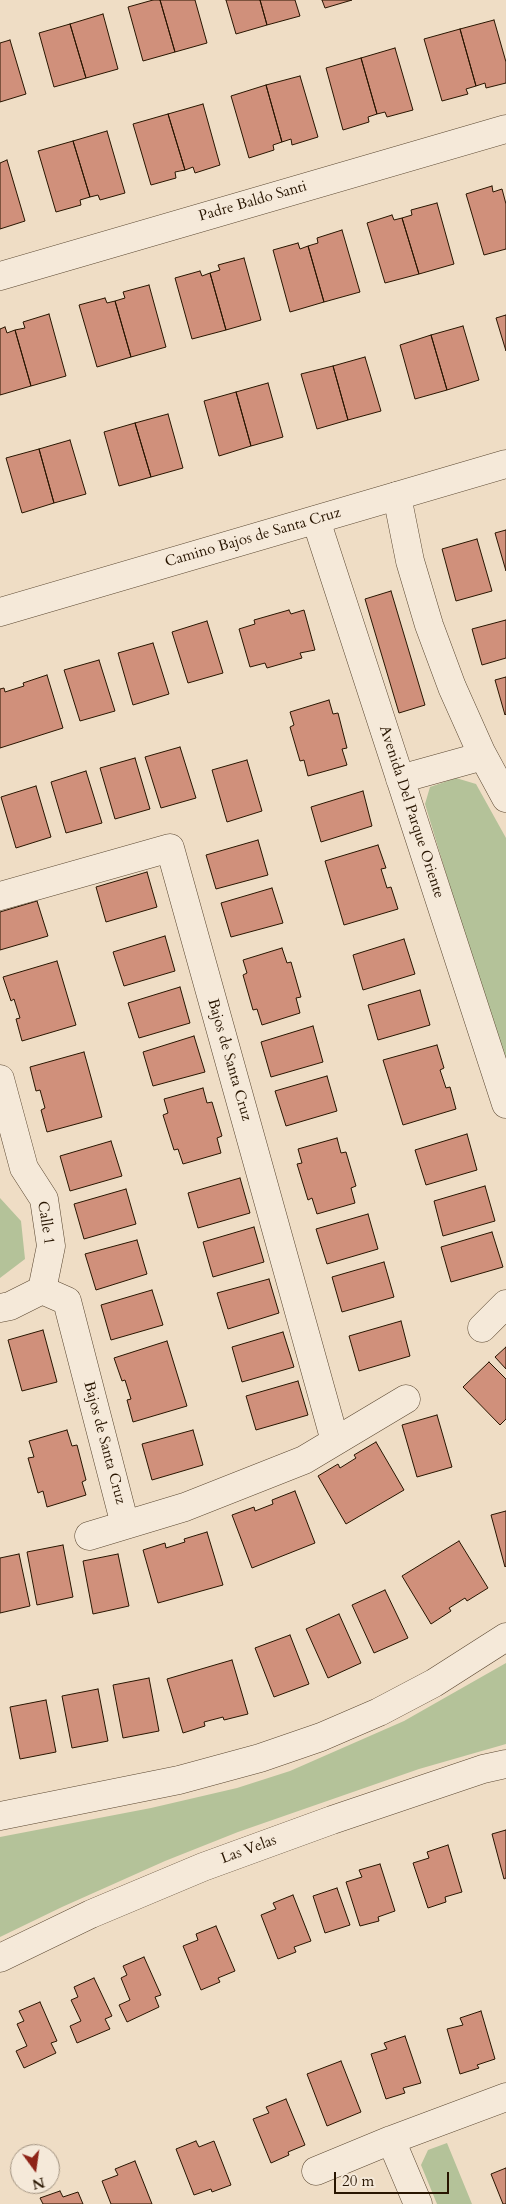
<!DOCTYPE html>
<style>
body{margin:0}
#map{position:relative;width:506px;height:2204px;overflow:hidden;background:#efddc5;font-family:Cardo,serif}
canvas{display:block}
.north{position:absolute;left:10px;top:2144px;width:50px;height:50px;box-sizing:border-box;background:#f5e9d9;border:1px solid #a39482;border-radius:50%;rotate:166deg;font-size:14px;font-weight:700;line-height:20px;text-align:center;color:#281500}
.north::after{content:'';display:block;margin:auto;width:18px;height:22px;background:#8f2418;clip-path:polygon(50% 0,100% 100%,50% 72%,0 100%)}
.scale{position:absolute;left:334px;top:2172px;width:115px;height:22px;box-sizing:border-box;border:2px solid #281500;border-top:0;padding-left:6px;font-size:15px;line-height:18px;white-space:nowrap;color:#281500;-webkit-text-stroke:4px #f5e9d9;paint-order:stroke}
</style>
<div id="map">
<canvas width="506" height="2204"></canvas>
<div class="north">N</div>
<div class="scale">20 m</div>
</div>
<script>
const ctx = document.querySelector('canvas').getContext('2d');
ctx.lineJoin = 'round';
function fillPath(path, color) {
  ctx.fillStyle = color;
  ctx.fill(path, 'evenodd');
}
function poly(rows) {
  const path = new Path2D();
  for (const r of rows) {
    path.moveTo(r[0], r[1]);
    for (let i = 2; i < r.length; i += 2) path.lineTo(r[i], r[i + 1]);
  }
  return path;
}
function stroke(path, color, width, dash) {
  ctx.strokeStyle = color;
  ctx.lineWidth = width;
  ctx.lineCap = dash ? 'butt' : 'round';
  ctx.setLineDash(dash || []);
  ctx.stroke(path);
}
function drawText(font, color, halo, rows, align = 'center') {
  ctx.font = font + ' Cardo,serif';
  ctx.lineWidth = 4;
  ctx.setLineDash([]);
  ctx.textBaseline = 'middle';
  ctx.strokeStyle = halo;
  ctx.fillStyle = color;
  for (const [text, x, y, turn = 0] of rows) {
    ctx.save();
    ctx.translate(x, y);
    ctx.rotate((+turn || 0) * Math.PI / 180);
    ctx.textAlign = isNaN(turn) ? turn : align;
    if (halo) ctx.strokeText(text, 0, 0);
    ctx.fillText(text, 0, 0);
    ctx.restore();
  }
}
fillPath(poly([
 [456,778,476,784,506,838,506,1072,425,804,430,787],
 [0,1198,21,1221,25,1259,0,1278],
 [506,1663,506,1744,419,1769,238,1832,165,1861,62,1907,0,1937,0,1837,151,1808,237,1788,290,1771,404,1721],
 [447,2143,472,2204,437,2204,421,2165,428,2150]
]), '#b4c299');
const building = poly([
 [153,0,160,0,175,52,143,61,128,7,153,0],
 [160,0,195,0,207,43,175,52,160,0],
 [226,0,260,0,267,25,236,34,226,0],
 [260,0,295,0,300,16,267,25,260,0],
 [322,0,352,0,325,8,322,0],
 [103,14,118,69,86,78,70,24,103,14],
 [494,20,506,62,506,83,486,88,485,83,476,86,460,29,494,20],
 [70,24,86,78,54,87,39,33,70,24],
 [460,29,476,86,466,89,468,94,442,101,424,39,460,29],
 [10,40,26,94,0,102,0,43,10,40],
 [395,48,413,110,387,117,385,112,377,114,361,58,395,48],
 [361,58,377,114,368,117,369,122,343,130,326,68,361,58],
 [300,76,318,137,292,145,291,139,282,142,266,85,300,76],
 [266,85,282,142,273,145,274,150,249,158,231,96,266,85],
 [203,104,220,165,195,173,193,167,185,170,168,114,203,104],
 [168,114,185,170,175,172,176,178,151,185,133,124,168,114],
 [107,131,125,193,100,200,98,195,90,197,73,141,107,131],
 [73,141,90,197,80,200,81,205,56,212,38,151,73,141],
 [7,160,25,221,0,229,0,163,7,160],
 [492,186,493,192,502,189,506,204,506,249,484,255,466,194,492,186],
 [437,203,454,264,419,274,402,218,412,215,411,210,437,203],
 [392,215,394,220,402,218,419,274,385,283,367,223,392,215],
 [342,230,360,292,324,302,308,246,318,243,317,238,342,230],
 [298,243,300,249,308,246,324,302,290,312,273,250,298,243],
 [244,258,261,320,226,330,210,273,220,270,218,265,244,258],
 [200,271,202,276,210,273,226,330,192,339,175,278,200,271],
 [149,285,166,347,131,357,115,301,125,298,123,292,149,285],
 [105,298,107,303,115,301,131,357,97,367,79,305,105,298],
 [49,314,66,376,31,386,15,330,25,328,23,322,49,314],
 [506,315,506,351,496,318,506,315],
 [463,326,479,380,447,390,431,335,463,326],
 [5,327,7,333,15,330,31,386,0,395,0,329,5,327],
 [431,335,447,390,415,399,400,345,431,335],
 [365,357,381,411,348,420,333,366,365,357],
 [333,366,348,420,317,429,301,374,333,366],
 [268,383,283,437,251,446,236,392,268,383],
 [236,392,251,446,219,456,204,401,236,392],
 [168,414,183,468,151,477,135,423,168,414],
 [135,423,151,477,119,486,104,432,135,423],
 [70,440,86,494,54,503,39,449,70,440],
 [39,449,54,503,22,513,6,458,39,449],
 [506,530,506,571,495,533,506,530],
 [477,539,492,591,456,601,442,549,477,539],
 [391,591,425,705,399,713,365,599,391,591],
 [289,610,291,614,304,610,315,650,300,653,302,658,267,668,265,663,250,667,239,629,255,624,254,620,289,610],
 [506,620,506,658,482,665,472,629,506,620],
 [207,621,223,673,188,683,172,632,207,621],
 [153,643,169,694,133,705,118,653,153,643],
 [99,660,115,711,80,721,64,670,99,660],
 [47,675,63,728,0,748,0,689,4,688,5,692,24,686,23,683,47,675],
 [506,677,506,714,505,715,495,680,506,677],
 [329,700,333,714,338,713,347,748,342,749,347,765,308,776,304,760,300,761,290,727,294,725,290,712,329,700],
 [180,747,196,798,161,808,145,757,180,747],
 [135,758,150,809,115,819,100,768,135,758],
 [247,760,262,811,227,822,212,770,247,760],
 [86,771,102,823,66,833,51,782,86,771],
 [36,786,51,837,16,848,1,797,36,786],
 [363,791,372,826,321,842,311,807,363,791],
 [258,840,268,875,216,889,206,855,258,840],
 [378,845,386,868,381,869,387,888,391,887,398,909,344,925,325,861,378,845],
 [147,872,157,907,106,922,96,887,147,872],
 [272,888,283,923,231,937,221,903,272,888],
 [37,901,48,936,0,950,0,912,37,901],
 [165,936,175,971,124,986,113,952,165,936],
 [404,939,415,974,363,990,353,955,404,939],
 [282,948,287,963,291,962,301,997,296,998,300,1013,262,1025,257,1009,253,1010,243,975,247,973,243,960,282,948],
 [57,961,76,1025,22,1041,16,1019,20,1018,14,999,11,1001,3,977,57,961],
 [180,987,190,1023,139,1038,128,1003,180,987],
 [420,990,430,1025,378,1040,368,1005,420,990],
 [313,1026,323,1062,271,1077,261,1042,313,1026],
 [194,1036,205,1072,153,1086,143,1052,194,1036],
 [437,1045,444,1068,440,1070,446,1088,450,1087,456,1109,403,1125,383,1060,437,1045],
 [84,1052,102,1117,47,1132,41,1110,45,1108,40,1090,36,1091,30,1067,84,1052],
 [327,1076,337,1111,286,1126,275,1091,327,1076],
 [203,1088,207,1103,212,1102,222,1136,217,1138,221,1153,183,1164,178,1149,174,1150,163,1115,168,1113,164,1099,203,1088],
 [467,1134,477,1170,426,1185,415,1150,467,1134],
 [337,1138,341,1153,346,1152,356,1186,351,1188,355,1203,317,1214,312,1198,308,1200,297,1164,302,1163,298,1149,337,1138],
 [111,1141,122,1176,70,1191,60,1156,111,1141],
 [240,1178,250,1213,198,1228,188,1193,240,1178],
 [485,1186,495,1221,443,1236,434,1201,485,1186],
 [126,1189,136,1224,84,1239,74,1204,126,1189],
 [368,1214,378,1249,327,1264,316,1229,368,1214],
 [254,1227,264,1262,213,1277,203,1242,254,1227],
 [492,1232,503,1267,451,1282,441,1247,492,1232],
 [137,1240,147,1274,96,1290,85,1254,137,1240],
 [384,1262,394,1297,342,1312,332,1277,384,1262],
 [269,1279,279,1313,228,1329,217,1293,269,1279],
 [152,1290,163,1325,111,1340,101,1305,152,1290],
 [401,1321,410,1356,359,1371,349,1336,401,1321],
 [43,1330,57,1382,22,1391,8,1340,43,1330],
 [283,1332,294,1367,242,1382,232,1347,283,1332],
 [167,1341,187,1406,133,1422,127,1400,131,1399,125,1380,122,1381,114,1358,167,1341],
 [506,1347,506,1369,495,1357,506,1347],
 [489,1362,506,1379,506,1419,500,1425,463,1387,489,1362],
 [298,1381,308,1415,256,1430,246,1396,298,1381],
 [437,1415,452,1467,417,1477,402,1425,437,1415],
 [67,1430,72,1446,77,1445,86,1480,82,1482,86,1495,47,1507,43,1491,38,1493,28,1458,34,1457,29,1441,67,1430],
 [193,1430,203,1465,152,1480,142,1444,193,1430],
 [376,1442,404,1490,346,1524,318,1476,338,1464,340,1468,356,1458,354,1455,376,1442],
 [295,1491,315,1543,252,1568,232,1515,254,1507,255,1511,273,1504,272,1500,295,1491],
 [506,1511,506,1566,505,1567,491,1515,506,1511],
 [207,1532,223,1585,158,1603,143,1550,165,1543,166,1548,185,1542,184,1539,207,1532],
 [459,1541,488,1588,467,1601,465,1598,449,1608,451,1611,431,1624,402,1576,459,1541],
 [63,1545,73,1597,37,1605,27,1552,63,1545],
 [19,1554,30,1606,0,1613,0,1558,19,1554],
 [118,1554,129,1606,93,1614,83,1561,118,1554],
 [385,1590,408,1638,374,1653,352,1605,385,1590],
 [339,1614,361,1663,328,1678,306,1629,339,1614],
 [290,1635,309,1684,274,1697,255,1648,290,1635],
 [232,1660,248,1714,224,1720,223,1717,204,1722,205,1726,183,1733,167,1679,232,1660],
 [149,1678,159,1731,123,1738,113,1685,149,1678],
 [98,1689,108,1741,72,1748,62,1696,98,1689],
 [46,1700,56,1752,20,1759,10,1707,46,1700],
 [506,1830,506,1878,504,1879,492,1834,506,1830],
 [448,1845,462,1892,445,1897,446,1902,428,1908,413,1863,429,1858,427,1852,448,1845],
 [380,1864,395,1911,378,1917,379,1921,360,1926,346,1882,362,1877,359,1870,380,1864],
 [337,1888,350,1925,325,1933,313,1896,337,1888],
 [293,1895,311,1941,294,1947,296,1952,278,1959,261,1915,276,1909,273,1903,293,1895],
 [216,1926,235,1971,218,1978,220,1982,201,1990,183,1946,198,1940,196,1934,216,1926],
 [144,1957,161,1995,155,1997,159,2007,127,2022,119,2005,130,2000,121,1978,127,1975,123,1966,144,1957],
 [94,1978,112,2016,105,2019,110,2029,77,2043,70,2026,81,2021,71,2000,78,1997,74,1987,94,1978],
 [40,2002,57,2041,51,2043,56,2053,24,2068,16,2051,27,2046,17,2024,24,2021,19,2011,40,2002],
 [481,2011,495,2059,477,2065,479,2068,460,2074,447,2029,463,2025,460,2018,481,2011],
 [405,2036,421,2083,403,2088,405,2093,386,2099,371,2054,387,2049,384,2043,405,2036],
 [341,2061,361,2112,327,2126,307,2074,341,2061],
 [286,2099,305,2145,288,2152,289,2155,271,2163,253,2119,269,2113,266,2107,286,2099],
 [196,2141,199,2147,214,2141,231,2185,212,2192,211,2189,194,2195,176,2149,196,2141],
 [135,2161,152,2204,111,2204,102,2181,118,2175,115,2169,135,2161],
 [506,2168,506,2204,503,2204,491,2174,506,2168],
 [60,2191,63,2197,78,2192,83,2204,43,2204,40,2198,60,2191]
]);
fillPath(building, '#d0907b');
stroke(building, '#281500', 1);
const minor = poly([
 [0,276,506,129],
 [397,496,410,561,429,625,452,687,481,752,506,798],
 [316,520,506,1104],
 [400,779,483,756],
 [0,896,170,848,335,1441],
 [0,1079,24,1168,44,1199,51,1246,42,1290],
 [42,1290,67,1301,125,1525],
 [0,1308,10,1306,42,1290],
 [482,1328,506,1304],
 [89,1536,185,1507,304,1460,406,1399],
 [0,1816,179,1780,260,1758,321,1737,379,1712,434,1683,506,1637],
 [0,1958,91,1914,203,1867,332,1820,483,1769,506,1764],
 [391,2140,418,2204],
 [316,2171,391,2140,506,2097]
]);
const tertiary = poly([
 [0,612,506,464]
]);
stroke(minor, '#5a4731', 29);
stroke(tertiary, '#5a4731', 29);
stroke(minor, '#f5e9d9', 28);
stroke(tertiary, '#f5e9d9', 28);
drawText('15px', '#281500', '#f5e9d9', [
 ["Padre Baldo Santi",253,202,-16],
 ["Camino Bajos de Santa Cruz",253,538,-16],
 ["Avenida Del Parque Oriente",411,812,72],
 ["Bajos de Santa Cruz",229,1060,74],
 ["Calle 1",45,1223,81],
 ["Bajos de Santa Cruz",104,1443,75],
 ["Las Velas",249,1850,-20]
]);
</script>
